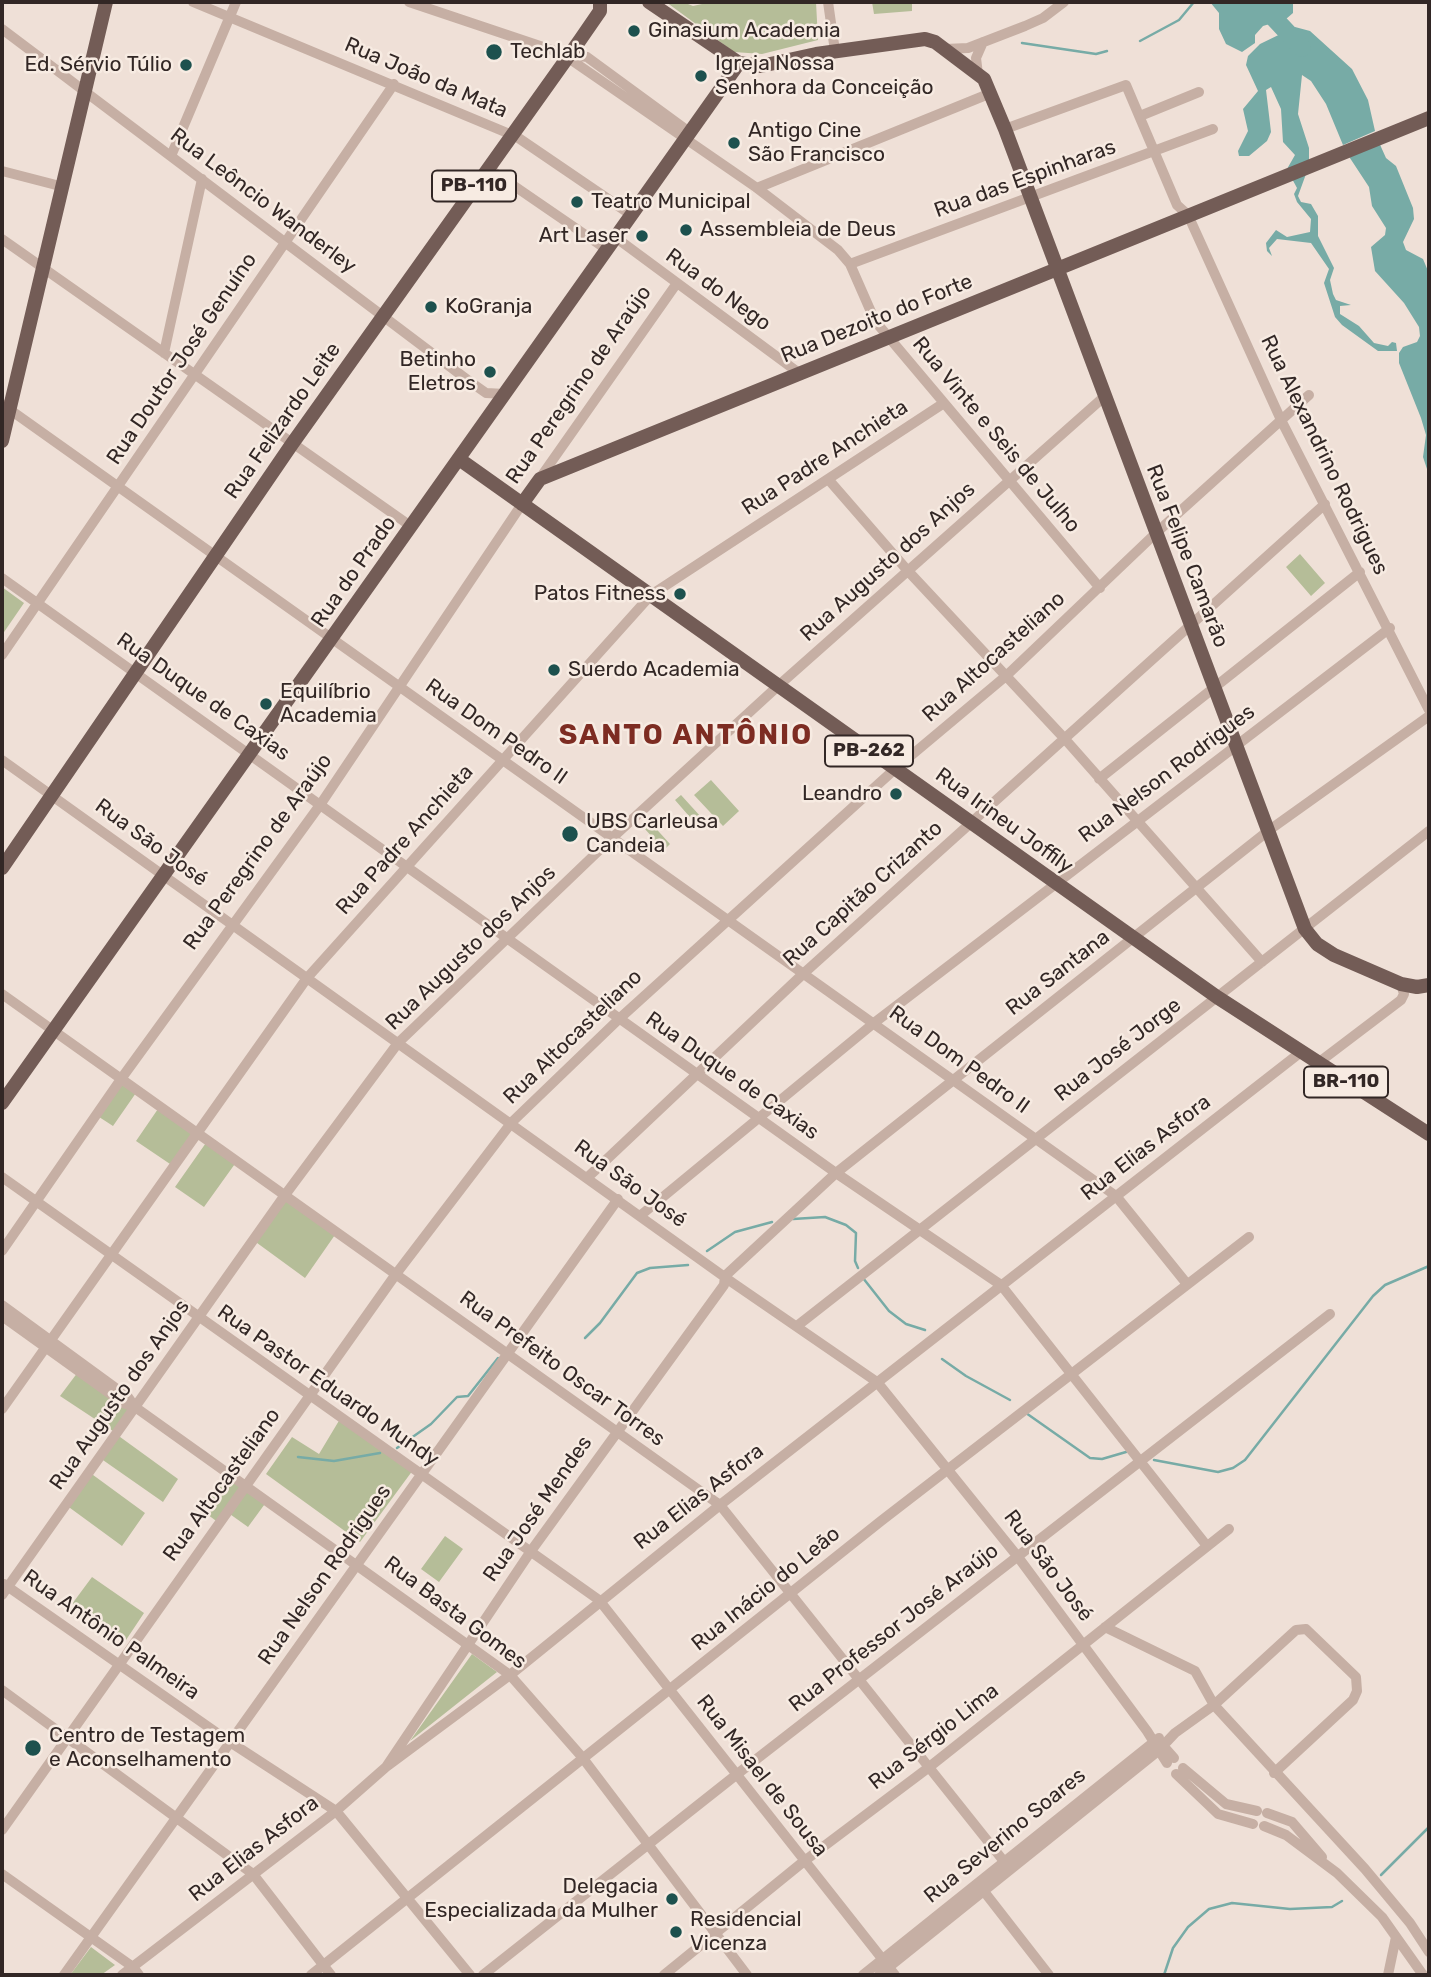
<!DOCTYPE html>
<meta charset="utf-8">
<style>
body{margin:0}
#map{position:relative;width:1431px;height:1977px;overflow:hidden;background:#efe0d7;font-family:Rubik,sans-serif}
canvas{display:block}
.frame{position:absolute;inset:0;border:4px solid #322725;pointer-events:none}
</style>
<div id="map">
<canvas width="1431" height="1977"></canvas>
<div class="frame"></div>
</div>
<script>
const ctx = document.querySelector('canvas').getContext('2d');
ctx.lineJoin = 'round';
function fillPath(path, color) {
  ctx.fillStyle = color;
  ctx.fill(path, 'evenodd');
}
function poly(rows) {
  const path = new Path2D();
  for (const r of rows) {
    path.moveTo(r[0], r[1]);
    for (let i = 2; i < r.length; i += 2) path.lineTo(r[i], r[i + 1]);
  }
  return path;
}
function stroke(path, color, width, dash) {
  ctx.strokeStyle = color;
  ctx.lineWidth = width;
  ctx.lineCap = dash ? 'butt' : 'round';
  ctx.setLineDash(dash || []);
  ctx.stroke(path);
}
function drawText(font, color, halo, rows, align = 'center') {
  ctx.font = font + ' Rubik,sans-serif';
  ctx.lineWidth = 5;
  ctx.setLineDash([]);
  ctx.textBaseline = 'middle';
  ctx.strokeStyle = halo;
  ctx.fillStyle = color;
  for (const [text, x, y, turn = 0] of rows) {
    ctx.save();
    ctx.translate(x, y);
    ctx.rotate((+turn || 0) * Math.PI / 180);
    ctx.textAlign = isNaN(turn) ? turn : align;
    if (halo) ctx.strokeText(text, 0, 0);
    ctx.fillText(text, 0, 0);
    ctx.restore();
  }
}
fillPath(poly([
 [666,2,683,2,693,6,711,2,816,2,818,40,762,54,734,52],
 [872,2,912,2,912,11,874,14],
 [1300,554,1325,583,1311,596,1286,567],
 [2,587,24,603,2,635],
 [711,780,739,811,723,826,694,795],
 [681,795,701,817,695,823,675,800],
 [650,822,670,844,664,850,644,828],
 [121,1079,138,1090,113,1126,96,1115],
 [160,1106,197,1133,173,1166,136,1141],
 [208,1140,237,1161,204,1207,175,1187],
 [285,1195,337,1232,305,1278,253,1240],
 [81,1368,132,1404,113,1431,60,1396],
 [340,1419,413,1470,360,1542,266,1474,292,1437,319,1454],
 [116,1434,178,1479,163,1502,100,1458],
 [89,1472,145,1513,122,1546,66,1505],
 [226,1472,267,1501,248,1527,227,1512,219,1523,200,1509],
 [445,1536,463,1549,439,1582,421,1569],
 [92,1577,144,1613,124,1643,72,1604],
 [472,1654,497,1672,410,1741],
 [91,1947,115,1965,101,1975,70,1975]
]), '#b5bd98');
fillPath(poly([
 [1210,2,1292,2,1293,3,1293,13,1286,19,1263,26,1255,35,1255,43,1242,52,1226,44,1219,29,1219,13],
 [1295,27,1310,31,1352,69,1368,100,1375,131,1343,145,1326,104,1311,81,1302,75,1298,114,1309,148,1309,160,1287,169,1295,155,1283,142,1281,109,1271,87,1266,90,1271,132,1267,141,1249,156,1239,156,1238,151,1248,131,1243,109,1258,91,1246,65,1248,56,1260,44],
 [1377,138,1386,158,1396,166,1413,208,1414,219,1403,242,1406,250,1423,259,1428,271,1429,475,1423,457,1426,435,1421,418,1399,363,1399,353,1403,347,1417,342,1420,336,1419,327,1404,303,1375,271,1371,247,1385,235,1386,228,1372,206,1369,187,1346,152],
 [1306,174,1298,196,1301,202,1311,204,1318,216,1318,236,1334,268,1330,280,1333,294,1336,300,1351,305,1340,306,1340,314,1359,326,1374,343,1388,346,1392,342,1396,343,1397,351,1378,351,1342,325,1335,317,1324,283,1329,269,1311,243,1277,239,1269,248,1272,256,1267,251,1266,243,1276,230,1287,237,1310,232,1311,219,1297,202,1294,194,1297,188,1290,175]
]), '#77aba6');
stroke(poly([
 [1140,41,1179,20,1194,2],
 [1022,43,1096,54,1107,51],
 [793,1219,825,1217,846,1225,856,1233,855,1261,858,1268],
 [707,1251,735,1232,772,1222],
 [863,1278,889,1311,906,1324,925,1330],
 [585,1338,600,1323,637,1273,650,1268,688,1265],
 [942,1359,966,1376,1010,1400],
 [1026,1413,1090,1458,1102,1459,1126,1452],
 [397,1448,431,1424,457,1397,468,1396,498,1358],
 [298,1457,334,1461,380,1453],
 [1154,1460,1218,1472,1233,1468,1245,1460,1373,1296,1385,1285,1429,1266],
 [1381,1875,1429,1827],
 [1164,1975,1173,1948,1188,1927,1209,1909,1232,1903,1290,1909,1332,1907,1342,1901]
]), '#77aba6', 2.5);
stroke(poly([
 [1259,2,1302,48]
]), '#77aba6', 18);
stroke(poly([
 [193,2,517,137,630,214],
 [409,2,561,53,587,57,688,131],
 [828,2,835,51],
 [2,29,469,381,486,393,505,394],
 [945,49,968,48,1025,26,1043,18,1064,2],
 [561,53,757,188,838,250,850,264,875,321,1100,588],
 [978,74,976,58,983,42],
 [1140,116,1199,92],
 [1005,129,1126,85,1177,205,1188,215,1281,420,1429,710],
 [171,156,236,2],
 [488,168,606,249],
 [2,171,60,186],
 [757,188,991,93],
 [615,237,799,373],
 [2,239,412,527],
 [850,264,1213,129],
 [164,353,202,179],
 [2,404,1116,1196,1187,1284],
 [540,478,677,283],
 [828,479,908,571,1064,738,1262,962],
 [2,578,836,1173,1001,1285,1207,1546],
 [2,655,394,84],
 [2,760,733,1283,877,1382,1018,1557,1147,1731,1167,1763],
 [1099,779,1360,572],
 [2,994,720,1505,1010,1869],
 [1318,1063,1401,1000,1404,994,1401,984],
 [2,1177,599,1600,895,1975],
 [588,1177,803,974,1325,504],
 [641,1215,874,1023,1390,628],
 [2,1251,121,1079,320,805,522,504],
 [2,1305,128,1397,135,1407],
 [2,1316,123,1403,135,1407,510,1675,582,1757,747,1975],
 [797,1326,1429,831],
 [2,1409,307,978,651,595,944,403],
 [4,1584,230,1742,336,1811,470,1975],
 [2,1595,285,1195,398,1043,612,838,778,686,1105,396],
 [1105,1627,1195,1671,1214,1705,1365,1869,1410,1923,1429,1952],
 [2,1690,253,1874,331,1975],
 [1159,1741,1174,1758],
 [386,1767,531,1551,724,1285,725,1276,836,1173,1268,831,1429,716],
 [1183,1768,1226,1804,1257,1811],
 [1176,1774,1218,1814,1253,1824],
 [1267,1813,1292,1822,1322,1857],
 [1264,1826,1286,1835,1337,1873,1382,1917,1423,1975],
 [2,1830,396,1274,512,1122,619,1019,895,769,1006,676,1156,533,1309,395],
 [2,1874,133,1967,139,1975],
 [979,1885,1049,1975],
 [64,1975,618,1199],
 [122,1975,336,1811,386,1767,510,1675,720,1505,1301,1052],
 [311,1975,881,1521,1249,1237],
 [483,1975,736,1775,1330,1314],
 [664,1975,803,1862,928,1768,1229,1529],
 [863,1975,1159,1738],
 [879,1975,1158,1751,1175,1733,1214,1705,1296,1630,1306,1629,1356,1677,1357,1691,1353,1700,1274,1773],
 [1388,1975,1396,1937]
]), '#c6afa4', 10);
stroke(poly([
 [649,2,739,63,761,66,816,54,925,39,935,42,984,79,1005,129,1305,929,1317,944,1334,955,1401,984,1417,987,1429,985],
 [2,441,106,2],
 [459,459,1217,997,1429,1134],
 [522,504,540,479,1429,118],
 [2,868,292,444,580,40,600,11,600,2],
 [2,1103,739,63]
]), '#735c56', 14);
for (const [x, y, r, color] of [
 [634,31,7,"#1d514e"],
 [494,52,9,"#1d514e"],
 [186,65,7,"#1d514e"],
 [701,76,7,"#1d514e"],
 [734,143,7,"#1d514e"],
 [577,202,7,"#1d514e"],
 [686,230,7,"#1d514e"],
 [642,236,7,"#1d514e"],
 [431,307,7,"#1d514e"],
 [490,372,7,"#1d514e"],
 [680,594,7,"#1d514e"],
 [554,670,7,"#1d514e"],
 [266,704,7,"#1d514e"],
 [896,794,7,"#1d514e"],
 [570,834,9,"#1d514e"],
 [33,1748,9,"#1d514e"],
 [672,1899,7,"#1d514e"],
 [676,1932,7,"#1d514e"]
]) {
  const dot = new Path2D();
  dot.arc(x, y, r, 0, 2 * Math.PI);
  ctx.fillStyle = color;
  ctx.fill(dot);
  stroke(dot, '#f7ebe2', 2.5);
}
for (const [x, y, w] of [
 [474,186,84],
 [869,751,88],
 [1346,1082,84]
]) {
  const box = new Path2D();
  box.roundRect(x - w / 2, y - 15.5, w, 31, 5);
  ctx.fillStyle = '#f7ebe2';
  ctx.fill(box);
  stroke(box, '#322725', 2);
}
drawText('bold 19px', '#322725', null, [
 ["PB-110",474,186],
 ["PB-262",869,751],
 ["BR-110",1346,1082]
]);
drawText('21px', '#322725', '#f7ebe2', [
 ["Ginasium Academia",648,31],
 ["Techlab",510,52],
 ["Igreja Nossa",715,64],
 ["Senhora da Conceição",715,88],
 ["Ed. Sérvio Túlio",172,65,"right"],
 ["Antigo Cine",748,131],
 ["São Francisco",748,155],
 ["Teatro Municipal",591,202],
 ["Assembleia de Deus",700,230],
 ["Art Laser",628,236,"right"],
 ["KoGranja",445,307],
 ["Betinho",476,360,"right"],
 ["Eletros",476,384,"right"],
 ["Patos Fitness",666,594,"right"],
 ["Suerdo Academia",568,670],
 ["Equilíbrio",280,692],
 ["Academia",280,716],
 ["Leandro",882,794,"right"],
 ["UBS Carleusa",586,822],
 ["Candeia",586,846],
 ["Centro de Testagem",49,1736],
 ["e Aconselhamento",49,1760],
 ["Delegacia",658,1887,"right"],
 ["Especializada da Mulher",658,1911,"right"],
 ["Residencial",690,1920],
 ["Vicenza",690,1944]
], 'left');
drawText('21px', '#322725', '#f7ebe2', [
 ["Rua João da Mata",426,78,23],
 ["Rua das Espinharas",1025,179,-20],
 ["Rua Leôncio Wanderley",263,201,37],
 ["Rua do Nego",718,290,36],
 ["Rua Dezoito do Forte",877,319,-22],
 ["Rua Doutor José Genuíno",182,359,-56],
 ["Rua Peregrino de Araújo",579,385,-55],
 ["Rua Felizardo Leite",283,421,-55],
 ["Rua Vinte e Seis de Julho",996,435,50],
 ["Rua Alexandrino Rodrigues",1324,455,64],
 ["Rua Padre Anchieta",825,458,-33],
 ["Rua Felipe Camarão",1187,556,69],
 ["Rua Augusto dos Anjos",888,562,-42],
 ["Rua do Prado",354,572,-55],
 ["Rua Altocasteliano",994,657,-42],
 ["Rua Duque de Caxias",203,697,35],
 ["Rua Dom Pedro II",496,732,35],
 ["Rua Nelson Rodrigues",1167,774,-37],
 ["Rua Irineu Joffily",1004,821,36],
 ["Rua Padre Anchieta",405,840,-48],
 ["Rua São José",151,843,36],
 ["Rua Peregrino de Araújo",258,852,-54],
 ["Rua Capitão Crizanto",863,894,-42],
 ["Rua Augusto dos Anjos",471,948,-44],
 ["Rua Santana",1058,973,-38],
 ["Rua Altocasteliano",573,1037,-44],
 ["Rua José Jorge",1118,1050,-38],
 ["Rua Dom Pedro II",959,1060,36],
 ["Rua Duque de Caxias",732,1076,35],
 ["Rua Elias Asfora",1146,1148,-38],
 ["Rua São José",630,1184,36],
 ["Rua Prefeito Oscar Torres",562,1369,36],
 ["Rua Pastor Eduardo Mundy",328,1386,35],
 ["Rua Augusto dos Anjos",120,1395,-55],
 ["Rua Altocasteliano",222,1485,-54],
 ["Rua Elias Asfora",699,1497,-38],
 ["Rua José Mendes",538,1509,-55],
 ["Rua São José",1048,1566,53],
 ["Rua Nelson Rodrigues",325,1575,-55],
 ["Rua Inácio do Leão",766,1589,-39],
 ["Rua Basta Gomes",455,1613,37],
 ["Rua Professor José Araújo",894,1628,-38],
 ["Rua Antônio Palmeira",111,1635,35],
 ["Rua Sérgio Lima",934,1737,-38],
 ["Rua Misael de Sousa",762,1776,52],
 ["Rua Severino Soares",1005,1836,-39],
 ["Rua Elias Asfora",254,1849,-38]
]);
ctx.letterSpacing = '2px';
drawText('bold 28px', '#7d2c22', '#f7ebe2', [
 ["SANTO ANTÔNIO",686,736]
]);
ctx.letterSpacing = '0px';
</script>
